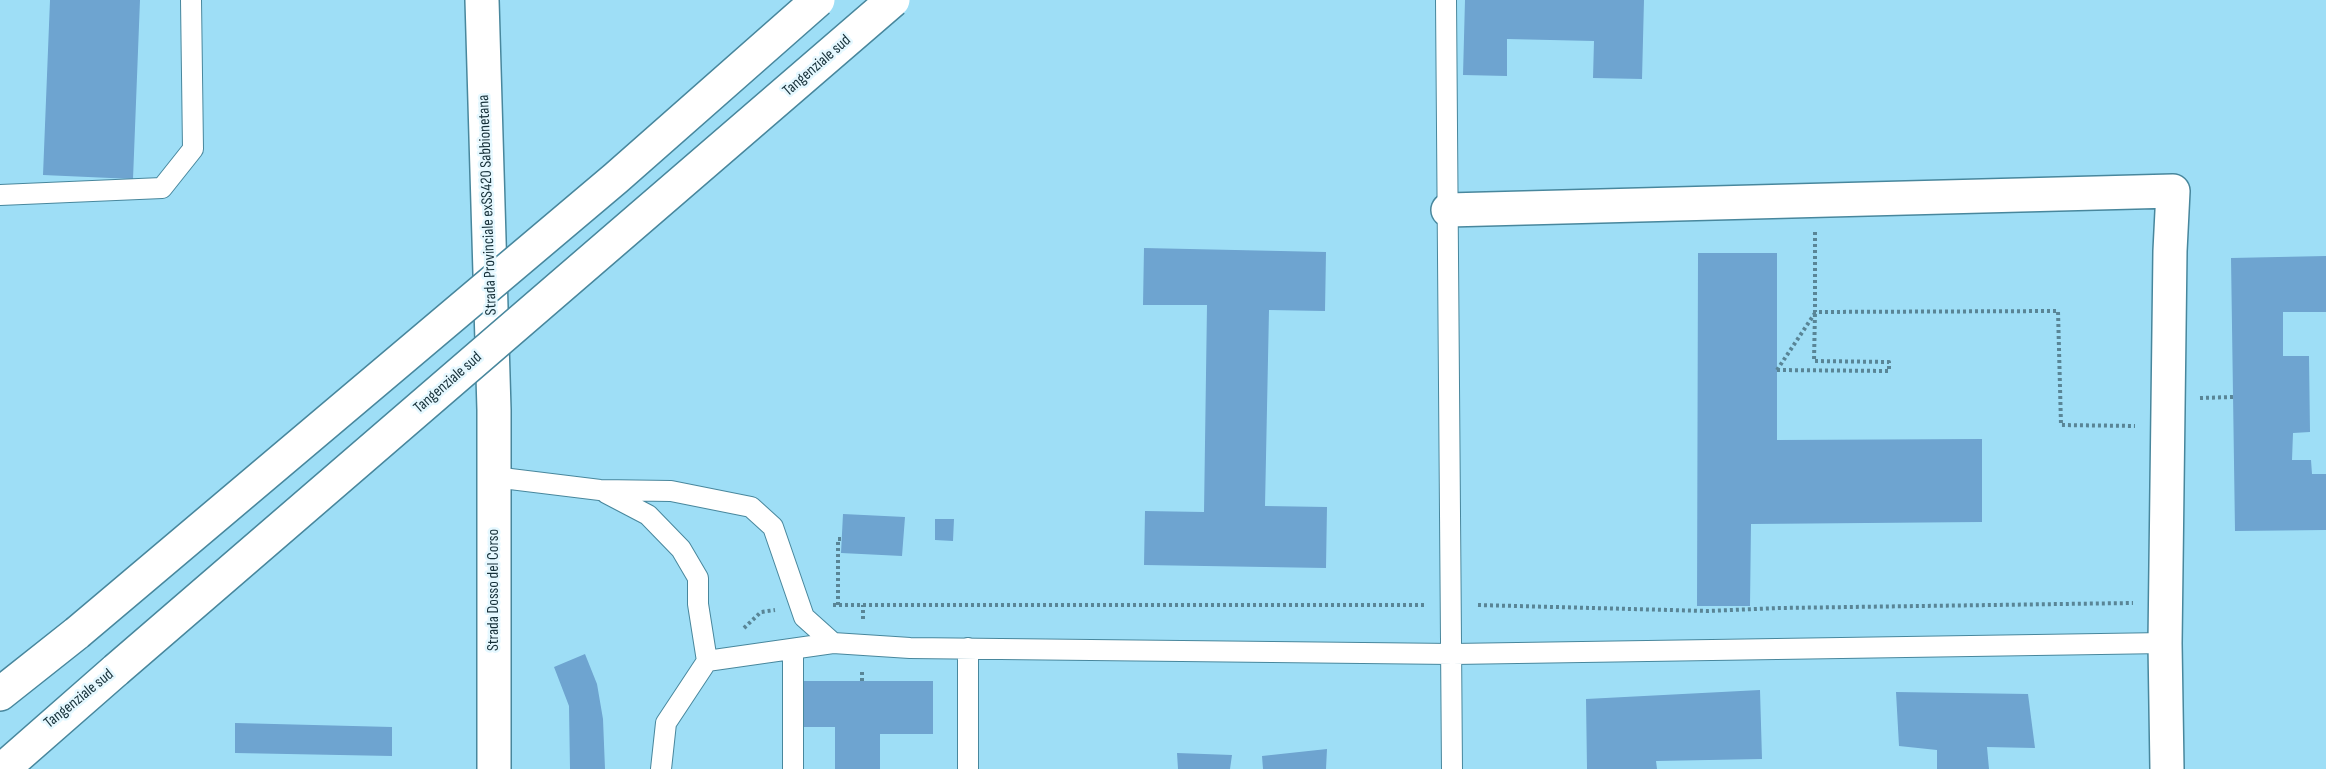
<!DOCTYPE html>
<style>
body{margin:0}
canvas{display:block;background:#9edef6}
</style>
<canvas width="2326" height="769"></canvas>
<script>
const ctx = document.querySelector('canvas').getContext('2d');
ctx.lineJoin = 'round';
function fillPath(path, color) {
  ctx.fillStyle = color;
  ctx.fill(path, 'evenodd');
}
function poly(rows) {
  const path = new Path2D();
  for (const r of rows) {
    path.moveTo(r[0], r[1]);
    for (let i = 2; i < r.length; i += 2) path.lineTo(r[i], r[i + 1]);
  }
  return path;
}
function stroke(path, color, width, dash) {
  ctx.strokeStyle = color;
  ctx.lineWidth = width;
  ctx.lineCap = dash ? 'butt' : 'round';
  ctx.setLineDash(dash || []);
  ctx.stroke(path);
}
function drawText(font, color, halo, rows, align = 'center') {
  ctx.font = font + ' "Sofia Sans Condensed",sans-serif';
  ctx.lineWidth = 5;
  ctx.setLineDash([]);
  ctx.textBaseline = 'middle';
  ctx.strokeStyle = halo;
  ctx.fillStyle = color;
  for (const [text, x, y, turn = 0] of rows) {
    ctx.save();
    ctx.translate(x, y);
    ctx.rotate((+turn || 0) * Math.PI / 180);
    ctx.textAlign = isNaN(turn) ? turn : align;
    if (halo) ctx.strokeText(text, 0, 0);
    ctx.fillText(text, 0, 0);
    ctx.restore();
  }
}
fillPath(poly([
 [50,0,140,0,133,179,43,175],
 [1465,0,1644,0,1642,79,1593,78,1594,41,1507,39,1507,76,1463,75],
 [1144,248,1326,252,1325,311,1269,310,1265,506,1327,507,1326,568,1144,565,1145,511,1204,512,1207,305,1143,305],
 [1698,253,1777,253,1777,440,1982,439,1982,522,1751,524,1750,606,1697,606],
 [2326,256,2326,312,2283,312,2283,356,2309,356,2310,432,2293,433,2292,460,2311,460,2312,474,2326,474,2326,530,2235,531,2231,258],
 [843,514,905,517,902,556,841,553],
 [935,519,954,519,953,541,935,540],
 [585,654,597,684,603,719,605,769,570,769,569,706,554,667],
 [802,681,933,681,933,734,880,734,880,769,835,769,835,727,802,727],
 [1760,690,1762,759,1656,761,1657,769,1587,769,1586,699],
 [1896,692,2028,694,2035,748,1987,747,1989,769,1937,769,1937,750,1899,746],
 [235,723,392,727,392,756,235,753],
 [1327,749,1326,769,1263,769,1262,756],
 [1177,753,1232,755,1230,769,1178,769]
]), '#6ea4d0');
const service = poly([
 [1446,0,1452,769],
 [0,195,162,188,193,149,191,0],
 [494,477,600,490,671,491,751,507,773,527,804,617,833,643,910,648,1453,654,2165,643],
 [606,493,648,515,681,549,698,578,698,604,707,661,666,723,661,769],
 [707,661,833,643],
 [793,769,793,649],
 [968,769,968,648]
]);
const minor = poly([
 [1448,210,2173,191,2170,251,2165,643,2167,769]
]);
const secondary = poly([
 [482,0,494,410,494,769]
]);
const trunk = poly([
 [0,694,77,633],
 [3,769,116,670]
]);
stroke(service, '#48879d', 22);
stroke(minor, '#48879d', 36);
stroke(secondary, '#48879d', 36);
stroke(trunk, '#48879d', 36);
stroke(poly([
 [1815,232,1815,312,2058,311,2061,425,2135,426],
 [1777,370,1889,371,1889,362,1814,361,1815,312],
 [1777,370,1815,313],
 [2200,398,2233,397],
 [833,605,1425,605],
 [838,605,838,539,842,539],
 [1478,605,1708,611,1779,608,2133,603],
 [863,619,863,605],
 [744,628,761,612,775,610],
 [862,681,862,672]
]), '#598596', 4, [3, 3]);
stroke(service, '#fff', 20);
stroke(minor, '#fff', 33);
stroke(secondary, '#fff', 33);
stroke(trunk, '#fff', 33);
const trunkBridge = poly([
 [77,633,616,178,818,0],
 [116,670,893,0]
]);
stroke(trunkBridge, '#48879d', 36, []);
stroke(trunkBridge, '#fff', 33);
drawText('16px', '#163039', '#e5f8ff', [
 ["Tangenziale sud",817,66,-41],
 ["Strada Provinciale exSS420 Sabbionetana",488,205,-92],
 ["Tangenziale sud",448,383,-41],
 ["Strada Dosso del Corso",494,590,-90],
 ["Tangenziale sud",79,699,-39]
]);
</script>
